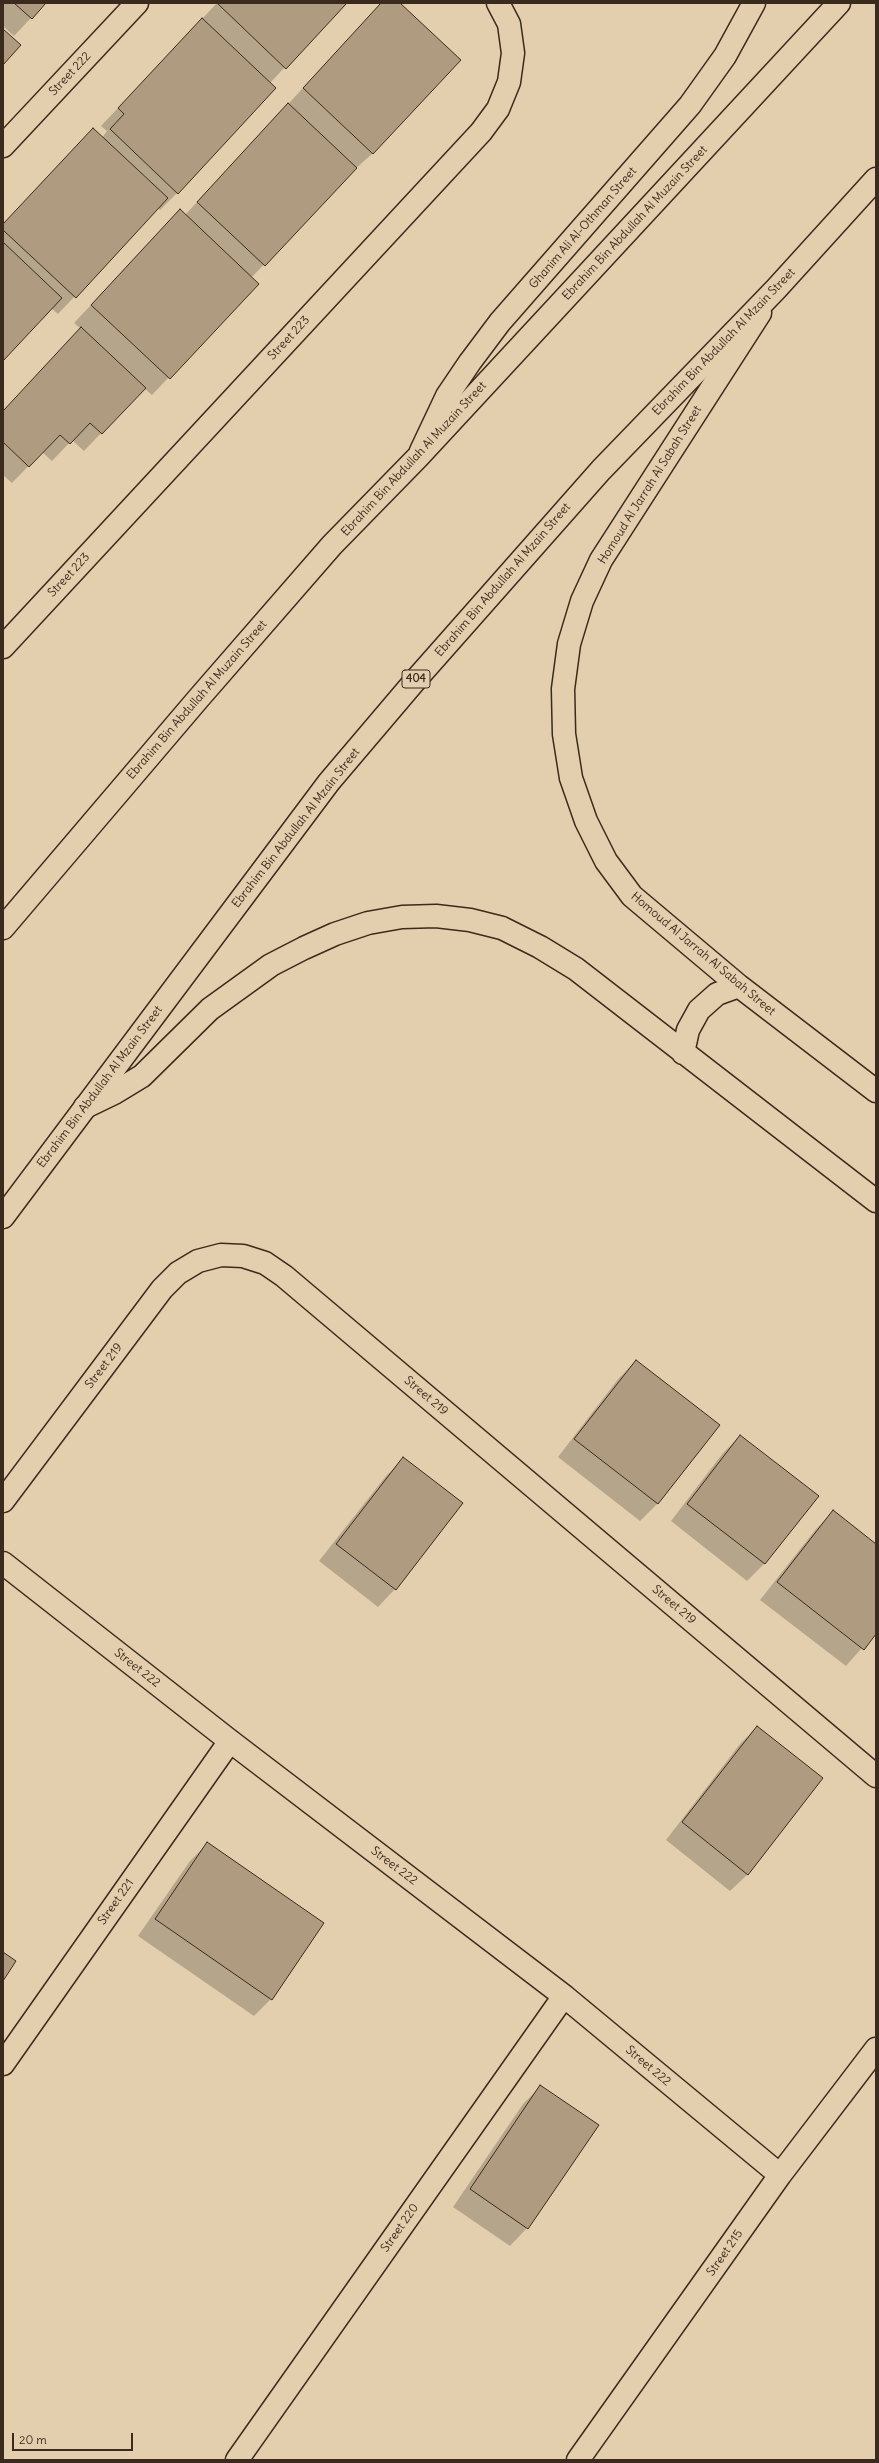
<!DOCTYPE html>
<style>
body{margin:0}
#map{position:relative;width:879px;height:2463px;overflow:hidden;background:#e3cfad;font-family:Delius,sans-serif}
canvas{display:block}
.frame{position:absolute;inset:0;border:4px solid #3b2a1e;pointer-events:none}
.scale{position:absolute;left:12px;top:2433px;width:121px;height:18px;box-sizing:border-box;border:2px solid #3b2a1e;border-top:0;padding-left:5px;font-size:12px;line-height:14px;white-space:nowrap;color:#3b2a1e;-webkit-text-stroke:3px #e3cfad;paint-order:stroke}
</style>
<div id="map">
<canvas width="879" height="2463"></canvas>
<div class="frame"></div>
<div class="scale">20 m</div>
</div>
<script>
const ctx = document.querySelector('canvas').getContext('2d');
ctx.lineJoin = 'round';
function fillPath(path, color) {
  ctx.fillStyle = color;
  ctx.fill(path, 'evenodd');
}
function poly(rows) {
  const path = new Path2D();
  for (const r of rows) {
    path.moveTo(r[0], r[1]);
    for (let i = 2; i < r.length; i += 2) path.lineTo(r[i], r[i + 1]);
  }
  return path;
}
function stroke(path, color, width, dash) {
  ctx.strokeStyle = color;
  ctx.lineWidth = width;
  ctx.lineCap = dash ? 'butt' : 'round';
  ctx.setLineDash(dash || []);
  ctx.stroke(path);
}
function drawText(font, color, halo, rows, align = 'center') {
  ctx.font = font + ' Delius,sans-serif';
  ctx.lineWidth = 3.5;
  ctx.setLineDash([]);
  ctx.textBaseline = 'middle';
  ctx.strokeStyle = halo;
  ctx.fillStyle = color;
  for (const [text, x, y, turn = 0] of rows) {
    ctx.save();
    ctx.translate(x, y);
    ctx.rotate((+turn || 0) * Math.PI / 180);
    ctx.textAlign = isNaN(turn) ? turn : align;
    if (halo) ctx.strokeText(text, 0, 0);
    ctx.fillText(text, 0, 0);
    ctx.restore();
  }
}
fillPath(poly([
 [3,3,45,3,14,36,3,26],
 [217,3,345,3,270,83,177,193,160,210,158,208,58,314,51,308,3,360,3,224,93,129,102,138,107,131,101,126],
 [382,3,399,3,373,153,354,170,251,278,257,284,152,395,144,388,84,451,72,440,52,461,42,452,12,483,3,475,3,411,81,329,74,323,163,228,185,215],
 [636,1361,718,1425,657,1504,640,1521,558,1457,619,1378],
 [740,1436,817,1496,764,1564,747,1581,671,1521,723,1453],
 [404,1458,461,1504,395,1589,378,1607,319,1561,386,1476],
 [833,1512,876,1545,876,1632,846,1666,760,1600,816,1529],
 [757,1727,748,1874,730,1891,666,1840,740,1744],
 [207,1844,271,1999,254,2016,138,1936,190,1861],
 [541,2086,527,2228,510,2246,453,2207,523,2104]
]), '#0003');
const building = poly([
 [14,3,46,3,32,19,14,3],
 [217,3,347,3,286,69,217,3],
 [381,3,400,3,461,60,373,154,303,88,381,3],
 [202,18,276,88,178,194,110,129,124,114,118,108,202,18],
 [3,29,21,45,3,65,3,29],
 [288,103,357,168,265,266,197,202,288,103],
 [93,128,168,198,76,298,3,230,3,224,93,128],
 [180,209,259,284,170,379,91,305,180,209],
 [3,242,62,298,3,361,3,242],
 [81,327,146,388,102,434,90,423,70,444,60,435,29,467,3,442,3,411,81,327],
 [636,1360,720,1425,658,1504,574,1439,636,1360],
 [740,1435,819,1496,765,1564,687,1504,740,1435],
 [403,1457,463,1503,396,1590,336,1544,403,1457],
 [833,1510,876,1544,876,1634,864,1650,777,1582,833,1510],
 [757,1726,823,1778,748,1875,682,1822,757,1726],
 [207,1842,324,1923,272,2000,155,1919,207,1842],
 [3,1952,16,1961,3,1981,3,1952],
 [540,2085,599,2125,528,2229,470,2189,540,2085]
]);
fillPath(building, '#af9c80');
stroke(building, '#3b2a1e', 1);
const minor = poly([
 [3,146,137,3],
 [760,313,601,560,582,601,569,644,563,689,564,734,571,778,586,821,606,861,632,896,739,986,876,1091],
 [421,451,447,396,470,362,500,322,690,105,725,56,754,3],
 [3,647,481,132,498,109,509,82,513,53,509,24,498,3],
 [683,1053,688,1030,699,1010,717,994,739,986],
 [85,1107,114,1093,142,1076,210,1009,271,965,304,948,335,934,368,923,402,917,436,916,470,920,502,928,540,947,576,969,876,1201],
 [3,1501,162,1289,178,1273,198,1261,221,1255,243,1256,265,1263,284,1276,876,1776],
 [3,1563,230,1741,564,1996,780,2175],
 [3,2064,230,1741],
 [237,2460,564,1996],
 [578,2460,780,2175,876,2049]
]);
const major = poly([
 [3,928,198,699,332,545,418,457,839,3],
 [3,1217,329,782,419,676,601,470,776,289,876,179]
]);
stroke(minor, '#3b2a1e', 25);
stroke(major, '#3b2a1e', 25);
stroke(minor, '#e3cfad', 22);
stroke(major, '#e3cfad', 22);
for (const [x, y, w] of [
 [416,679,28]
]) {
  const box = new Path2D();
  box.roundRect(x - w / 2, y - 9, w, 18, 3);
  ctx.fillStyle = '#e3cfad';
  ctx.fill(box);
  stroke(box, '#3b2a1e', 1);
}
drawText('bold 11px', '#3b2a1e', null, [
 ["404",416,679]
]);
drawText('12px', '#3b2a1e', '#e3cfad', [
 ["Street 222",70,74,-47],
 ["Ebrahim Bin Abdullah Al Muzain Street",635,223,-47],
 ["Ghanim Ali Al-Othman Street",583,228,-49],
 ["Street 223",289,338,-47],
 ["Ebrahim Bin Abdullah Al Mzain Street",724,342,-46],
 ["Ebrahim Bin Abdullah Al Muzain Street",414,459,-47],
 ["Homoud Al Jarrah Al Sabah Street",650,485,-58],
 ["Street 223",69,575,-47],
 ["Ebrahim Bin Abdullah Al Mzain Street",503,580,-49],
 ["Ebrahim Bin Abdullah Al Muzain Street",197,700,-49],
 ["Ebrahim Bin Abdullah Al Mzain Street",296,828,-52],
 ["Homoud Al Jarrah Al Sabah Street",703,954,40],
 ["Ebrahim Bin Abdullah Al Mzain Street",100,1087,-53],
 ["Street 219",104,1366,-53],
 ["Street 219",426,1396,40],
 ["Street 219",674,1605,40],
 ["Street 222",137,1668,38],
 ["Street 222",394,1866,37],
 ["Street 221",116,1902,-55],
 ["Street 222",648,2066,40],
 ["Street 220",400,2228,-55],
 ["Street 215",725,2253,-55]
]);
</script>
